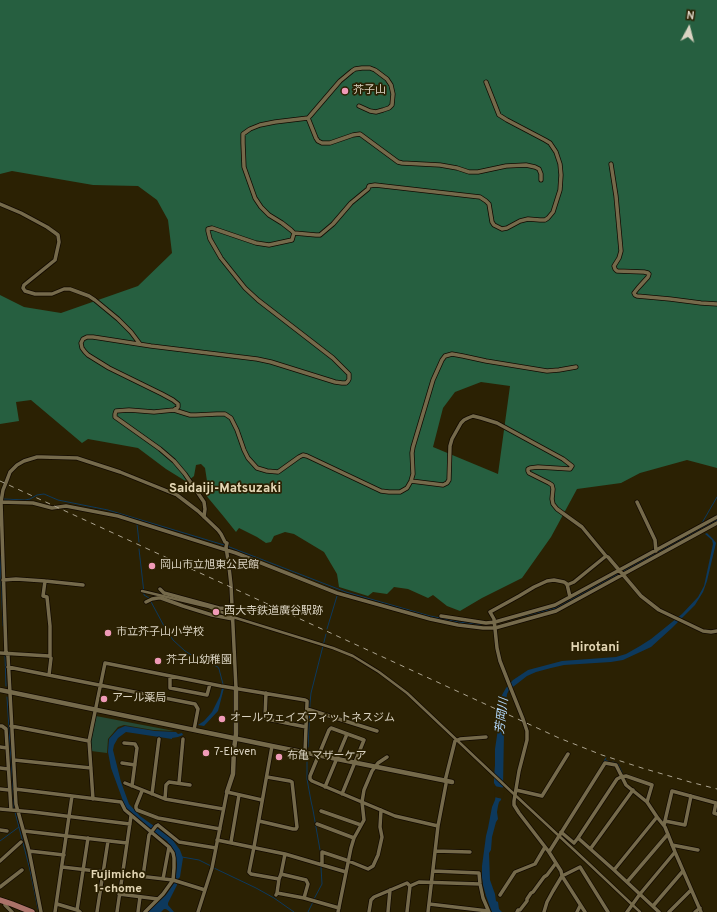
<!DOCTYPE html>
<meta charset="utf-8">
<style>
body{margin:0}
#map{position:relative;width:717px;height:912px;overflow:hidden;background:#2b2103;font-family:Overpass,sans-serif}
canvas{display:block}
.north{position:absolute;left:669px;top:8px;width:40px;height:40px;-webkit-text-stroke:3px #2b2103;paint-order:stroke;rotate:7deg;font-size:11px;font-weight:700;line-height:16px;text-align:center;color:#dad3c2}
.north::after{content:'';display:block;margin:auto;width:14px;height:18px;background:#dad3c2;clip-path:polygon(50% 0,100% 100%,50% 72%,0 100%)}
</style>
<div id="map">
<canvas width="717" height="912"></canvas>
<div class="north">N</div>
</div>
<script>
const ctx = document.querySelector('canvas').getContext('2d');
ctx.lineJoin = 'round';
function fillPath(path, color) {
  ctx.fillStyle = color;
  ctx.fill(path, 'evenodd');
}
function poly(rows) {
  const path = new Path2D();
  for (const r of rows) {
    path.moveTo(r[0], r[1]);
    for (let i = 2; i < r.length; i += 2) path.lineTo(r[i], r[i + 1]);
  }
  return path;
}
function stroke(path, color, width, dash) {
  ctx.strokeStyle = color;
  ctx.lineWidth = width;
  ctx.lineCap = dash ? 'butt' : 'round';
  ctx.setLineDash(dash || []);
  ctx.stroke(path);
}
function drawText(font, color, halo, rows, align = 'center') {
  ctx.font = font + ' Overpass,"Noto Sans JP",sans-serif';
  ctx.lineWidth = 3.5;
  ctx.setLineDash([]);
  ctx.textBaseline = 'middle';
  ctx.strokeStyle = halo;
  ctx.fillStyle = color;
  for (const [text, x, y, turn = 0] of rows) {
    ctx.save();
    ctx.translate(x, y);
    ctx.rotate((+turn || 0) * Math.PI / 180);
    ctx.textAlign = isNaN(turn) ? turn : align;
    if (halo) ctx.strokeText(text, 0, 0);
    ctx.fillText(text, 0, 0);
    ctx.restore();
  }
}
fillPath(poly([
 [96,716,174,731,153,730,124,725,118,727,108,739,107,753,91,751,91,741]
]), '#264935');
fillPath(poly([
 [0,0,717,0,717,468,687,460,640,473,621,483,577,489,551,537,522,578,482,598,460,611,447,606,433,595,428,598,408,589,394,587,387,594,373,592,368,596,339,587,337,574,324,552,294,534,285,532,274,536,271,542,266,543,257,537,239,528,236,532,224,517,200,488,207,481,205,468,201,464,196,465,194,476,187,482,166,469,138,448,88,439,82,443,31,400,16,402,19,421,0,424,0,295,24,307,61,313,138,286,172,253,168,220,157,200,138,186,93,185,12,171,0,174],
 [481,382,510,386,498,474,433,447,443,408,455,392]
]), '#265f40');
fillPath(poly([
 [707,533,713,539,716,543,707,581,703,592,695,605,672,628,651,647,623,660,611,662,564,665,551,668,536,672,527,676,509,690,507,694,504,716,505,718,504,732,503,787,501,800,499,802,498,806,497,812,498,819,496,822,492,837,491,850,489,853,490,880,495,894,496,901,498,902,499,909,502,912,492,912,486,896,483,885,482,877,482,866,486,836,488,828,492,807,495,800,497,788,494,783,494,778,495,765,495,749,501,709,500,702,502,695,506,688,513,680,528,670,562,661,616,657,626,654,640,646,651,639,682,614,698,597,704,586,713,544,712,540,705,534],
 [222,688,224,688,218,711,204,726,198,725,204,721,212,712,220,696],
 [125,726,155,731,176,732,178,734,182,733,183,735,178,737,172,738,172,739,126,732,118,738,114,745,113,750,121,782,129,804,140,816,172,839,180,850,183,858,180,877,178,879,176,879,176,877,177,864,175,853,172,848,167,841,153,831,126,809,111,768,108,752,109,739,118,729],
 [175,882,177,883,177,885,168,903,168,905,174,912,170,912,166,909,164,909,161,912,148,912,166,895]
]), '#0d395d');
fillPath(poly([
 [494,786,505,788,503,799,494,797,495,788]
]), '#2b2103');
stroke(poly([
 [3,499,25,500,30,499,37,495,44,494,58,500,108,510,224,545],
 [702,523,717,497],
 [137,524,139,542],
 [227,546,346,592,430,616,458,622,486,625,493,624],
 [139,549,144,593,144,595,149,598,164,626,173,640,185,651,193,656,218,667,219,669,223,684],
 [0,555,3,626],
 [496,623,556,608,717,520],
 [327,629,337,596],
 [5,655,6,686],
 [7,697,14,808,30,870,38,909],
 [308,747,310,703,311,693,326,634],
 [307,759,307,779,311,801,313,810,320,850],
 [605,760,610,762],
 [613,762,618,764,622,772],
 [600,768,606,758],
 [0,841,19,827],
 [182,857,199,860,211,866],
 [214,868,256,888,274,898,294,912],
 [314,899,322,884,321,867],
 [308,912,313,902]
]), '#0d395d', 1);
const pedestrian = poly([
 [142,591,209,607,236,618,333,648,353,656,379,672,407,693,515,795,586,861,640,912]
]);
const minor = poly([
 [359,106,370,111,376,112,383,110,389,108,392,105,393,94,391,85,387,79,375,70,370,68,362,68,355,69,352,71,340,81,310,116,308,118,275,122,260,125,250,129,243,134,243,143,244,167,255,198,261,207,269,215,282,223,291,230,294,233,316,235,320,235,333,224,351,203,368,189,369,186,375,185,480,197,486,201,489,204,492,222,494,225,502,229,507,228,520,221,528,219,540,220,545,220,548,218,553,212,560,190,561,175,560,164,556,152,550,143,545,140,507,120,499,115,486,82],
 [308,118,316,138,318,141,322,143,330,143,353,135,360,134,398,162,402,163,440,165,457,168,469,172,478,172,506,166,526,165,535,167,539,169,541,174,541,180],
 [611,164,616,196,621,251,619,258,614,266,615,269,617,271,644,272,648,273,649,274,648,277,638,288,634,293,635,295,637,296,670,299,701,303,717,304],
 [0,204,21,213,47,227,54,232,58,235,59,242,55,260,24,285,23,288,25,291,35,294,52,294,64,289,70,289,89,296,95,300,118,319,131,332,140,344],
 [174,410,178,407,178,404,173,400,162,394,109,368,88,355,85,352,82,348,81,343,83,339,87,337,93,337,151,346,257,359,271,362,335,382,342,383,346,383,348,381,349,379,349,374,333,358,258,300,245,288,221,258,210,239,208,231,208,229,212,228,256,243,269,245,292,240,294,233],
 [411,481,443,485,447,483,449,480,450,446,452,439,461,423,464,420,468,418,473,416,481,418,497,423,563,459,572,466,570,469,538,467,530,468,528,469,528,471,529,473,549,483,552,485,553,489,552,499,553,504,557,509,582,527,606,556],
 [0,502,33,503,52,508,66,506,118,516,236,553,337,593,430,619,458,625,483,628,495,628,556,611,717,523],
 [1,502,3,490,7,480,10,472,17,465,24,461,37,457,42,457,77,458,120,472,177,495,198,511,218,530,221,534,225,542,227,543,226,547,229,567,231,585,236,688],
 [1,502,6,653,8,656,16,804,29,851,41,912],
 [637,502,655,540,656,551],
 [204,517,205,509,204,502,185,474,174,461,160,449,115,417,115,414,116,411,129,410,154,412,174,410,190,415,196,415,217,414,225,414,231,418,237,430,244,450,248,458,257,468,267,471,278,472,299,457,303,455,307,456,381,491,389,492,400,492,407,488,411,481,413,474,412,453,413,447,433,380,442,360,445,356,452,354,463,356,486,361,547,371,559,370,576,367],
 [3,580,16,579,45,581,83,585],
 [45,581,43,596,47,597,50,626,50,657],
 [567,585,574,582,606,556,608,557,641,596,659,610,703,631,711,632,717,631],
 [160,589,164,593,219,608,232,609],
 [570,597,567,584,564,582,554,580,547,581,534,587,519,596,490,612,494,619,497,648,500,661,511,689,523,719,527,731,527,740,519,771,514,801,514,805,519,813,549,852,561,871,562,876,585,912],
 [146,602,152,599,158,598,161,598,183,606,212,615,233,619],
 [441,616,486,623,495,622,555,605,717,517],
 [0,653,49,656,51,658,49,675],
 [8,667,195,704,198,709,194,730],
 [170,676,170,688,207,695,210,684],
 [266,693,265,718,267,719,306,727],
 [307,709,377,731],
 [0,726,2,726,6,729,11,810],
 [11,726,89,741],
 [124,743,135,744,137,748,132,786],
 [272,746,254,847,249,872,251,874,279,879],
 [0,747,7,748],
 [14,760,91,768],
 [122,763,135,765],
 [0,768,8,769],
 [445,781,455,741,460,739,486,737],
 [125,783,165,799,223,809],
 [179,783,183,739],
 [325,787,347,734],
 [0,789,9,790],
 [15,789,121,802,125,810,169,847,163,879],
 [516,790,542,796,568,754],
 [142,791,136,806,136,808,137,810,158,818,220,829],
 [152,794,159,739],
 [342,794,364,740,331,728,329,730,310,776,310,779,312,781,395,816,438,826],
 [93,799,89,741,105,663,221,686,305,700,307,701,307,703,305,752],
 [165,799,166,785,169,782,190,785],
 [0,809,33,812,130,824],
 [321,811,361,825],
 [259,821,293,829,296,829,297,827,292,782,290,781,267,777],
 [665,821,685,825,691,796],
 [317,824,354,838],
 [158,825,179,842,216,848],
 [664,825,672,791,716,803,714,813,717,814],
 [0,830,7,831],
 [24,831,127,843],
 [561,832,574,843,578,838,614,870],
 [578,838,617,779,621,777,626,776,652,785,647,802],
 [217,840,285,854,346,872],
 [231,842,239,795],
 [672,845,698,850],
 [591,848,633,790],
 [29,851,64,855],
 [435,851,470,852],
 [549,852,605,763,616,765,626,785,647,802,657,817],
 [0,861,21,842],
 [322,865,322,852,346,860,368,869,373,866,378,855,382,837,380,827,381,810],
 [62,867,173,880,205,890],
 [433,871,479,873,480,884,483,898,489,912],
 [281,874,306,880,308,884,304,898],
 [143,876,149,835,156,826,158,825],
 [627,882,668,834],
 [410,886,419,882,480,884],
 [0,887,22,870],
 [277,893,304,898,339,908],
 [119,894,158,899],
 [276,895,277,893,279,879,281,874,285,854],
 [500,895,515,872,535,864,545,847],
 [5,901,5,905,12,912],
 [57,904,77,910,80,912],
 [429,904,488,911],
 [653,906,683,871],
 [77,910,88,838],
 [55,912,72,796],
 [97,912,108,841],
 [117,912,131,816],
 [138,912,140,897],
 [145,912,163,894,173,880,174,868,174,858,173,853,169,847],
 [198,912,212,868,227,792,262,800],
 [338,912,351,848,354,838,364,820,362,802,364,790,372,771,378,763,387,757],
 [369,912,371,900,374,897,407,883,410,886],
 [388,912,390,890],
 [407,912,410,886],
 [428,912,438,826,446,784],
 [517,912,518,910,520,910,527,901,527,899,531,893,533,892,544,877,547,875,556,863],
 [544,912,547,902,553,891,562,876,580,867,608,912],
 [577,912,580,906],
 [627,912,640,894,675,852],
 [659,912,614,870,657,817,665,827,675,852,701,912],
 [669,912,691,890],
 [695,912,700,908]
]);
const tertiary = poly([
 [0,690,272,746,452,782],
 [227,792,233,774,234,749,236,734,236,688]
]);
const primary = poly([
 [0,900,12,904,32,912]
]);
stroke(pedestrian, '#120a00', 4);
stroke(minor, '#120a00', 5);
stroke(tertiary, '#120a00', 6);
stroke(primary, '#120a00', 7);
stroke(pedestrian, '#756a4b', 2.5);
stroke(minor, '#756a4b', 3.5);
stroke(tertiary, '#756a4b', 4.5);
stroke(primary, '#aa7269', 5.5);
stroke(poly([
 [0,481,559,738,602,755,642,768,690,782,717,789]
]), '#aba38f', 1, [5, 5]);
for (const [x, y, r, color] of [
 [345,91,4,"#f09ab7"],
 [152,566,4,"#f09ab7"],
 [216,612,4,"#f09ab7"],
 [108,633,4,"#f09ab7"],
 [158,661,4,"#f09ab7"],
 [104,699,4,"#f09ab7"],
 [222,719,4,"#f09ab7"],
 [206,753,4,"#f09ab7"],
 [279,757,4,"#f09ab7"]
]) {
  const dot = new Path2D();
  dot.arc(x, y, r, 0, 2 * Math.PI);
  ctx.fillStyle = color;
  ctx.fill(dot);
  stroke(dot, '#2b2103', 1.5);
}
drawText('11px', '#dad3c2', '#2b2103', [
 ["芥子山",353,91],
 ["岡山市立旭東公民館",160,566],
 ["西大寺鉄道廣谷駅跡",224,612],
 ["市立芥子山小学校",116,633],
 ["芥子山幼稚園",166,661],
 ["アール薬局",112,699],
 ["オールウェイズフィットネスジム",230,719],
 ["7-Eleven",214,753],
 ["布亀 マザーケア",287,757]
], 'left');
drawText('italic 12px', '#b1d7fb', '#2b2103', [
 ["芳岡川",503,716,-83]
]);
drawText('bold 12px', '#e4d7b5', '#2b2103', [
 ["Fujimicho",118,876],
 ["1-chome",118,890]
]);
drawText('bold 13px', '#e4d7b5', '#2b2103', [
 ["Saidaiji-Matsuzaki",225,489],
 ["Hirotani",595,648]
]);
</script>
